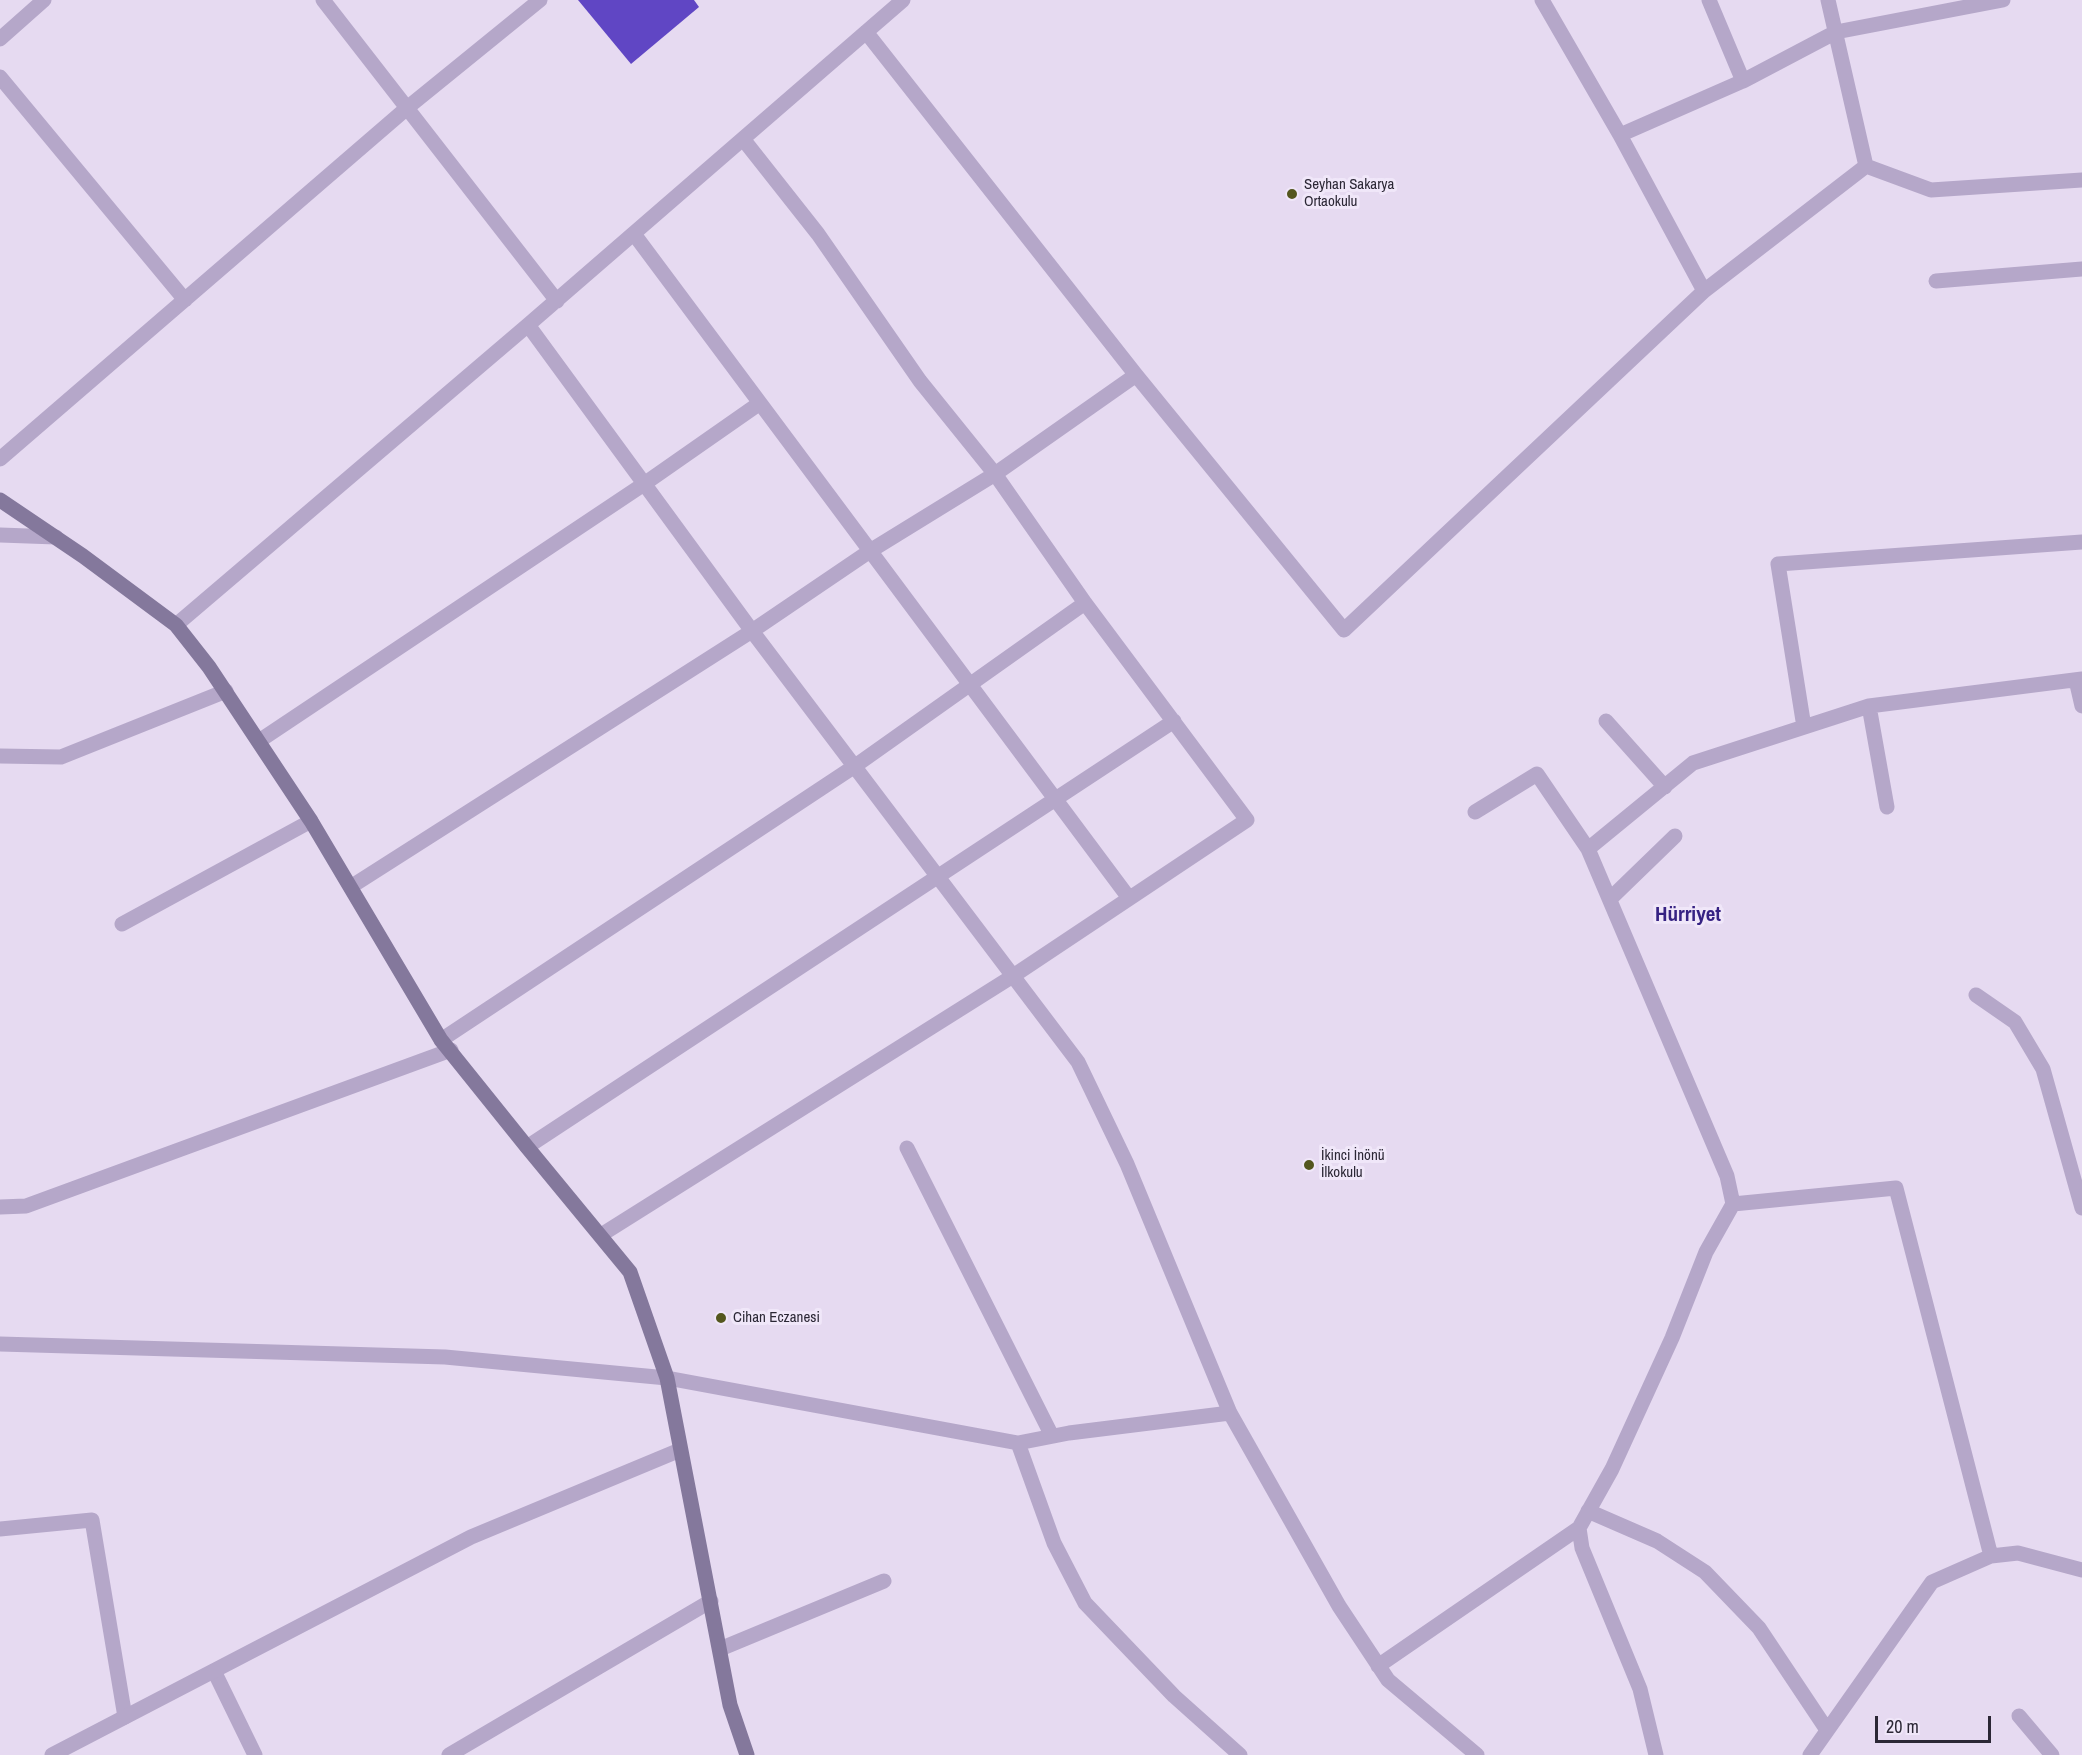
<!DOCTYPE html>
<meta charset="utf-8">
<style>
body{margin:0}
#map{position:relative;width:2082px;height:1755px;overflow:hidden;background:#e6daf1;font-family:"Archivo Narrow",sans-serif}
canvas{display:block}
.scale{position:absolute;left:1875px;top:1716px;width:116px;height:27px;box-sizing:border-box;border:3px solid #2b2735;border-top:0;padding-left:8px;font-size:18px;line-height:21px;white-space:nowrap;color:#2b2735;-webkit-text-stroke:4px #f0e7f9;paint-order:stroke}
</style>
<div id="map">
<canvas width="2082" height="1755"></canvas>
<div class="scale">20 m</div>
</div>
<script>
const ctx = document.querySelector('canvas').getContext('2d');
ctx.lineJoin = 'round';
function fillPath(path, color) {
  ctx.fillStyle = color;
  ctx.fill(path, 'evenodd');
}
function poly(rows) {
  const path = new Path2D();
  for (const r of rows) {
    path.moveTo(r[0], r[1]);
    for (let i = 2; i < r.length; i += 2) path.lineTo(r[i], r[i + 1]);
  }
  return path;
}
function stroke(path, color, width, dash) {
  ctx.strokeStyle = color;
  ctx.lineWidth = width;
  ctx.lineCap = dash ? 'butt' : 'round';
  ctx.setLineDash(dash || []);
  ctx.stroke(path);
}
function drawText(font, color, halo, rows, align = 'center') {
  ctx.font = font + ' "Archivo Narrow",sans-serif';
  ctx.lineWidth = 6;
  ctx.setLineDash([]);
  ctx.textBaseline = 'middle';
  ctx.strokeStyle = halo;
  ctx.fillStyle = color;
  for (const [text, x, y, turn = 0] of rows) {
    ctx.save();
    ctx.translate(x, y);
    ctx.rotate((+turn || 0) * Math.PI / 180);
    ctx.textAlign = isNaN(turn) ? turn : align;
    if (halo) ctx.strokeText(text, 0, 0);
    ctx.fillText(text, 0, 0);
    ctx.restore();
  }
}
fillPath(poly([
 [578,0,694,0,699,7,631,64]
]), '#6046c4');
stroke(poly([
 [323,0,557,301],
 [1542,0,1620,135,1704,291],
 [1709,0,1743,81],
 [1828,0,1866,166,1931,190,2082,180],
 [866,32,1136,375,1344,630,1704,291,1866,166],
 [0,39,44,0],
 [0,77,185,300],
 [1620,135,1743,81,1836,32,2003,0],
 [634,234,1129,898],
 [1936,281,2082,269],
 [528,325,752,631,1078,1062,1127,1164,1230,1413,1339,1606,1388,1680,1477,1755],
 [0,459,407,108,540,0],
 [0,535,56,537],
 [176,625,528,325,903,0],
 [2076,680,2082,706],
 [1869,706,1887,807],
 [1606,721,1665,787],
 [1804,727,1778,564,2082,542],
 [259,741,644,484,760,403],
 [0,756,61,757,226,691],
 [1475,812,1537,774,1588,849,1727,1176,1733,1204,1706,1252,1672,1338,1612,1469,1579,1528,1582,1548,1640,1689,1656,1755],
 [1588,849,1693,763,1869,706,2082,679],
 [352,886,752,631,870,551,995,474,1136,375],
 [1610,899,1675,836],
 [122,924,311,821],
 [1976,995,2015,1022,2043,1069,2082,1208],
 [441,1040,855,766,1085,603],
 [527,1147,1174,721],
 [907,1148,1052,1436],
 [1733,1204,1896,1188,1991,1556],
 [0,1207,26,1206,451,1050],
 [601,1235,1013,976,1247,820,1085,603,995,474,920,381,818,234,743,139],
 [0,1344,445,1357,667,1378,1018,1443,1069,1433,1230,1413],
 [1018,1443,1054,1543,1085,1603,1174,1696,1240,1755],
 [1588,1511,1657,1541,1705,1572,1759,1628,1827,1730],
 [0,1529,92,1520,125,1717],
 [720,1649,884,1581],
 [1378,1666,1579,1528],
 [214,1671,255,1755],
 [2019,1716,2052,1755],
 [449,1755,711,1601],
 [1810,1755,1932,1582,1991,1556,2018,1553,2082,1570]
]), '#b5a7c9', 15);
stroke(poly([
 [52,1755,471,1537,680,1450]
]), '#b5a7c9', 15);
stroke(poly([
 [0,500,83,556,176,625,209,667,311,821,441,1040,527,1147,630,1272,667,1378,730,1705,747,1755]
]), '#84789c', 15);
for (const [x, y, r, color] of [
 [1292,194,6,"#54561e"],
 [1309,1165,6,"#54561e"],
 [721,1318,6,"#54561e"]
]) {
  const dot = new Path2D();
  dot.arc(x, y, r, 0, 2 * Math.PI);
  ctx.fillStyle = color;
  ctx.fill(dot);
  stroke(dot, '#f0e7f9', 2);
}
drawText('15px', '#2b2735', '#f0e7f9', [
 ["Seyhan Sakarya",1304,185],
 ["Ortaokulu",1304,202],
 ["İkinci İnönü",1321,1156],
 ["İlkokulu",1321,1173],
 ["Cihan Eczanesi",733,1318]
], 'left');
drawText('bold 21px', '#362283', '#f0e7f9', [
 ["Hürriyet",1688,915]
]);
</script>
